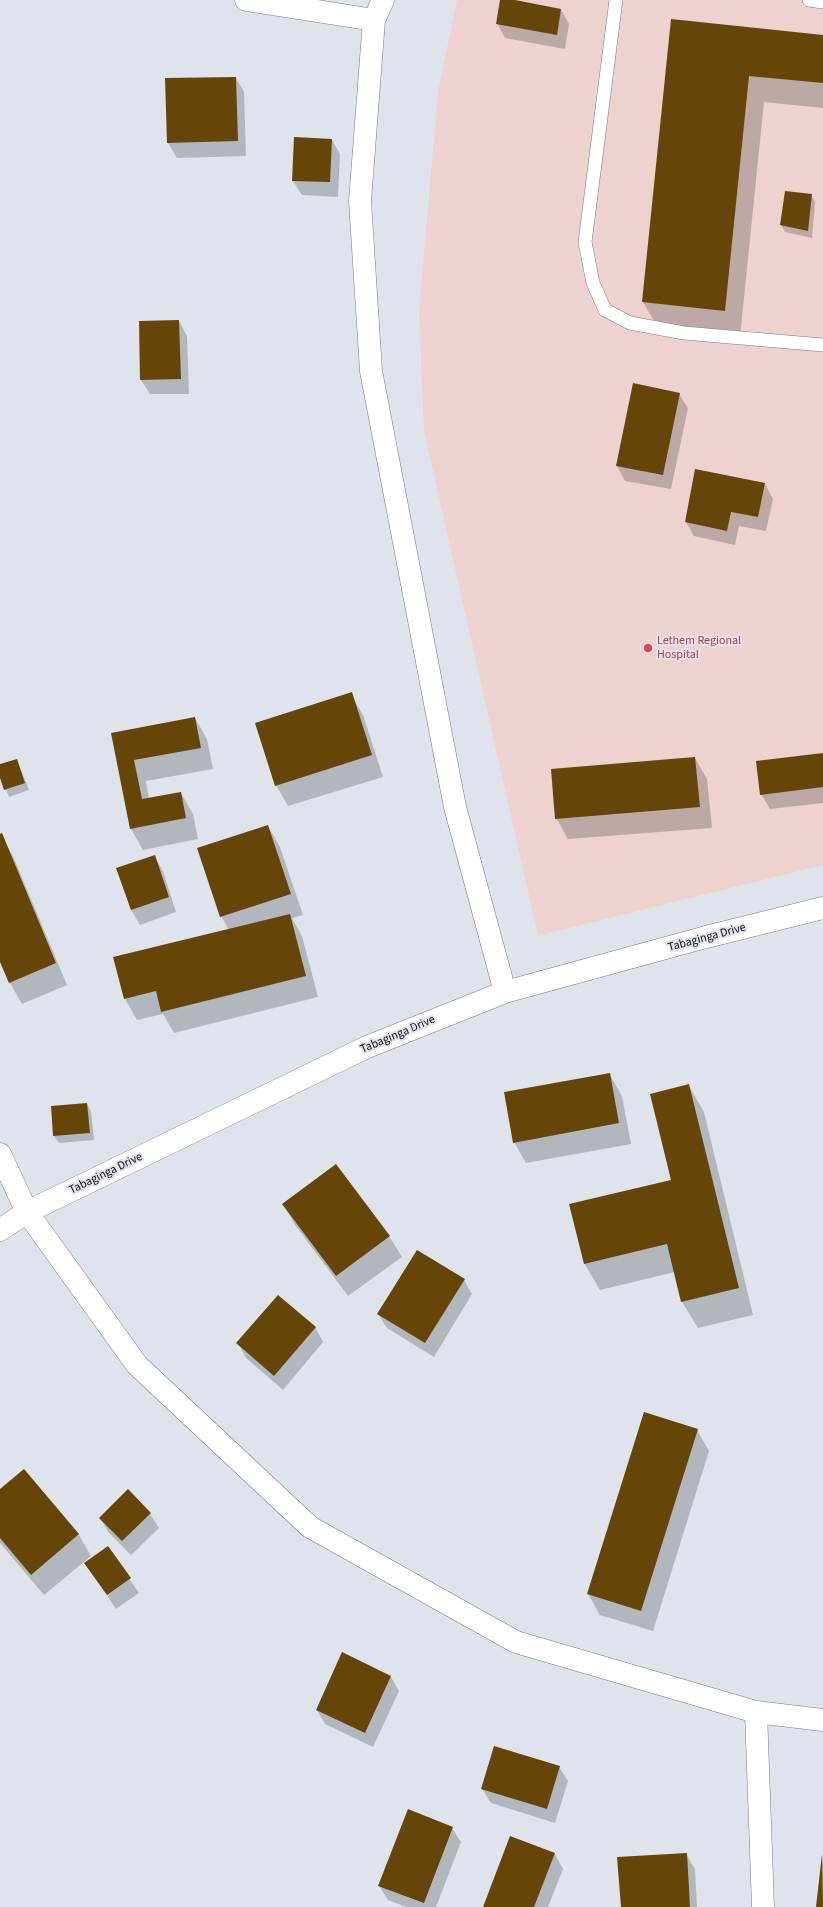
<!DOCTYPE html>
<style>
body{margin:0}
canvas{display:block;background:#dfe4ec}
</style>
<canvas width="823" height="1907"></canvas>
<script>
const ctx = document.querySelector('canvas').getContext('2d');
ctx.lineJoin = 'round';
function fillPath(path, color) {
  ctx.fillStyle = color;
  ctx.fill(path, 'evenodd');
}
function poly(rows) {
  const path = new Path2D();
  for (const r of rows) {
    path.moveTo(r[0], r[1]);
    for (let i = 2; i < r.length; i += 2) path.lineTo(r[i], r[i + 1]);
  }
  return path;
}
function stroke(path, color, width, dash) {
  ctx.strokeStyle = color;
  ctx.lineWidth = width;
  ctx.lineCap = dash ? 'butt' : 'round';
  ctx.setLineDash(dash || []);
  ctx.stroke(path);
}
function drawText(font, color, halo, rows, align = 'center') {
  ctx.font = font + ' "Source Sans 3",sans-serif';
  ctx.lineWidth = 4;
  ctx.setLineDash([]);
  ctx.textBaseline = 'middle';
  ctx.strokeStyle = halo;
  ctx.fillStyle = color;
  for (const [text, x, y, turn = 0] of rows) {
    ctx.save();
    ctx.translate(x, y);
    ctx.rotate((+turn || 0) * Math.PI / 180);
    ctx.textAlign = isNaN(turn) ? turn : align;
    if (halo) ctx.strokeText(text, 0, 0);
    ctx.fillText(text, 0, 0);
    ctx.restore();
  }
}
fillPath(poly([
 [457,0,823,0,823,865,538,936,424,431,419,311,438,92]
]), '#edd2d0');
fillPath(poly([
 [501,0,510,0,561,10,569,24,565,49,505,38,497,23],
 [672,20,823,36,823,108,764,102,740,337,658,328,643,302],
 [236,78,244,92,246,156,177,158,168,143,166,79],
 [332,140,340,154,338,197,302,195,293,181],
 [811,195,815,202,812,238,785,232,781,225],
 [179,321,187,336,189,394,150,394,141,380],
 [679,394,688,408,671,489,625,481,617,466],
 [765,484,773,499,766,531,739,526,735,545,694,536,686,522],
 [351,694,363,715,383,777,288,806,276,785],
 [195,718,207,739,213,769,146,781,149,799,181,793,193,814,198,839,143,850,131,829,113,734],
 [823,754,823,803,770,809,761,794],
 [695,758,707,779,712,828,568,839,556,818],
 [17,760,29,790,9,797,0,775,0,765],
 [268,826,280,847,303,915,292,918,302,936,318,997,174,1033,163,1014,137,1020,125,999,115,958,229,930,221,916],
 [0,835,13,856,67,985,22,1004,10,983,0,960],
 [154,856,163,871,176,912,140,925,131,910,118,869],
 [610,1075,622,1096,631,1144,526,1163,514,1142],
 [689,1086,704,1112,753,1315,698,1328,682,1302,675,1272,600,1290,584,1263,672,1180],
 [87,1104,91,1111,94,1140,59,1143,54,1136,52,1107],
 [283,1204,389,1236,402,1257,348,1296,295,1225],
 [464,1280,472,1294,434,1357,387,1328,378,1314],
 [315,1327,323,1342,283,1390,246,1358,238,1343],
 [697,1430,709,1451,653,1631,600,1615,588,1594],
 [24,1470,79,1535,91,1556,44,1595,0,1543,0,1490],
 [150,1514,159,1528,131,1555,109,1533,100,1518],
 [108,1547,139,1593,116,1609,86,1563],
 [391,1677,399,1691,373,1747,325,1724,317,1710],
 [559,1767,568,1781,555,1823,491,1803,482,1789],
 [452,1828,461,1842,436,1907,406,1907,388,1900,379,1886],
 [555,1854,563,1869,548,1907,484,1907],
 [686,1854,695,1869,697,1907,622,1907],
 [823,1854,823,1907,817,1907]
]), '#0003');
fillPath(poly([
 [500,0,515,0,561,9,557,35,496,24],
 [671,19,823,35,823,83,749,76,725,311,642,302],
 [236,77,238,141,167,143,165,78],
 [294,137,332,139,330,182,292,181],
 [785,191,812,194,808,231,780,225],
 [179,320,181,379,140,380,139,321],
 [633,383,680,393,663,475,616,466],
 [695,469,765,483,758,517,731,512,727,531,685,522],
 [352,692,372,755,275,786,255,723],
 [195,717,201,748,134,760,142,799,181,792,186,818,130,829,111,733],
 [823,753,823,787,760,795,756,761],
 [695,757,700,807,555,819,551,769],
 [17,759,25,783,4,790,0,778,0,764],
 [268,825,291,894,220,917,197,848],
 [2,833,56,963,9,983,0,962,0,834],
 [155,855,169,897,131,910,116,868],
 [290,914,306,976,161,1012,156,991,124,999,113,957],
 [610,1073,619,1123,513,1143,504,1092],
 [689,1084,739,1288,681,1302,667,1244,584,1264,569,1204,671,1180,650,1094],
 [87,1103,90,1133,53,1136,51,1106],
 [336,1164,390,1236,336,1276,282,1204],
 [417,1250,465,1279,425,1343,377,1314],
 [278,1295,316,1327,274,1376,236,1343],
 [644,1412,698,1429,641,1611,587,1594],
 [24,1469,79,1534,31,1575,0,1538,0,1489],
 [128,1489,151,1513,122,1541,99,1518],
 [108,1546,131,1578,107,1595,84,1563],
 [342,1652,391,1676,365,1733,316,1710],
 [494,1746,560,1766,547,1809,481,1789],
 [408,1809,453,1827,424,1903,378,1886],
 [510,1836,555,1853,534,1907,483,1907],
 [687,1853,690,1907,621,1907,617,1857],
 [822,1854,823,1907,816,1907]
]), '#664509');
const lane = poly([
 [616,0,585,242,593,283,605,310,630,323,684,333,823,345],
 [809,0,823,2]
]);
const street = poly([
 [246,0,374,20],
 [383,0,374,20,360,201,371,371,455,807,505,992],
 [0,1154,27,1212,137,1365,310,1527,516,1642,756,1712,823,1720],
 [0,1230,27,1212,367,1047,505,992,706,937,823,908],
 [756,1712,763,1907]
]);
stroke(lane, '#777c83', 14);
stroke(street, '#777c83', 23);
stroke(lane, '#fff', 13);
stroke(street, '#fff', 22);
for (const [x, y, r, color] of [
 [648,648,5,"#e0444e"]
]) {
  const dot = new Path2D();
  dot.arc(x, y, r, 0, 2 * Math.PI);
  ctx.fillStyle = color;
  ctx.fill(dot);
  stroke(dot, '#dfe4ec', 1.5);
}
drawText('12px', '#be3a42', '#dfe4ec', [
 ["Lethem Regional",657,641],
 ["Hospital",657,655]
], 'left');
drawText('12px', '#0d0f12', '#dfe4ec', [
 ["Tabaginga Drive",707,938,-15],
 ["Tabaginga Drive",398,1035,-23],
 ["Tabaginga Drive",106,1174,-26]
]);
</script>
